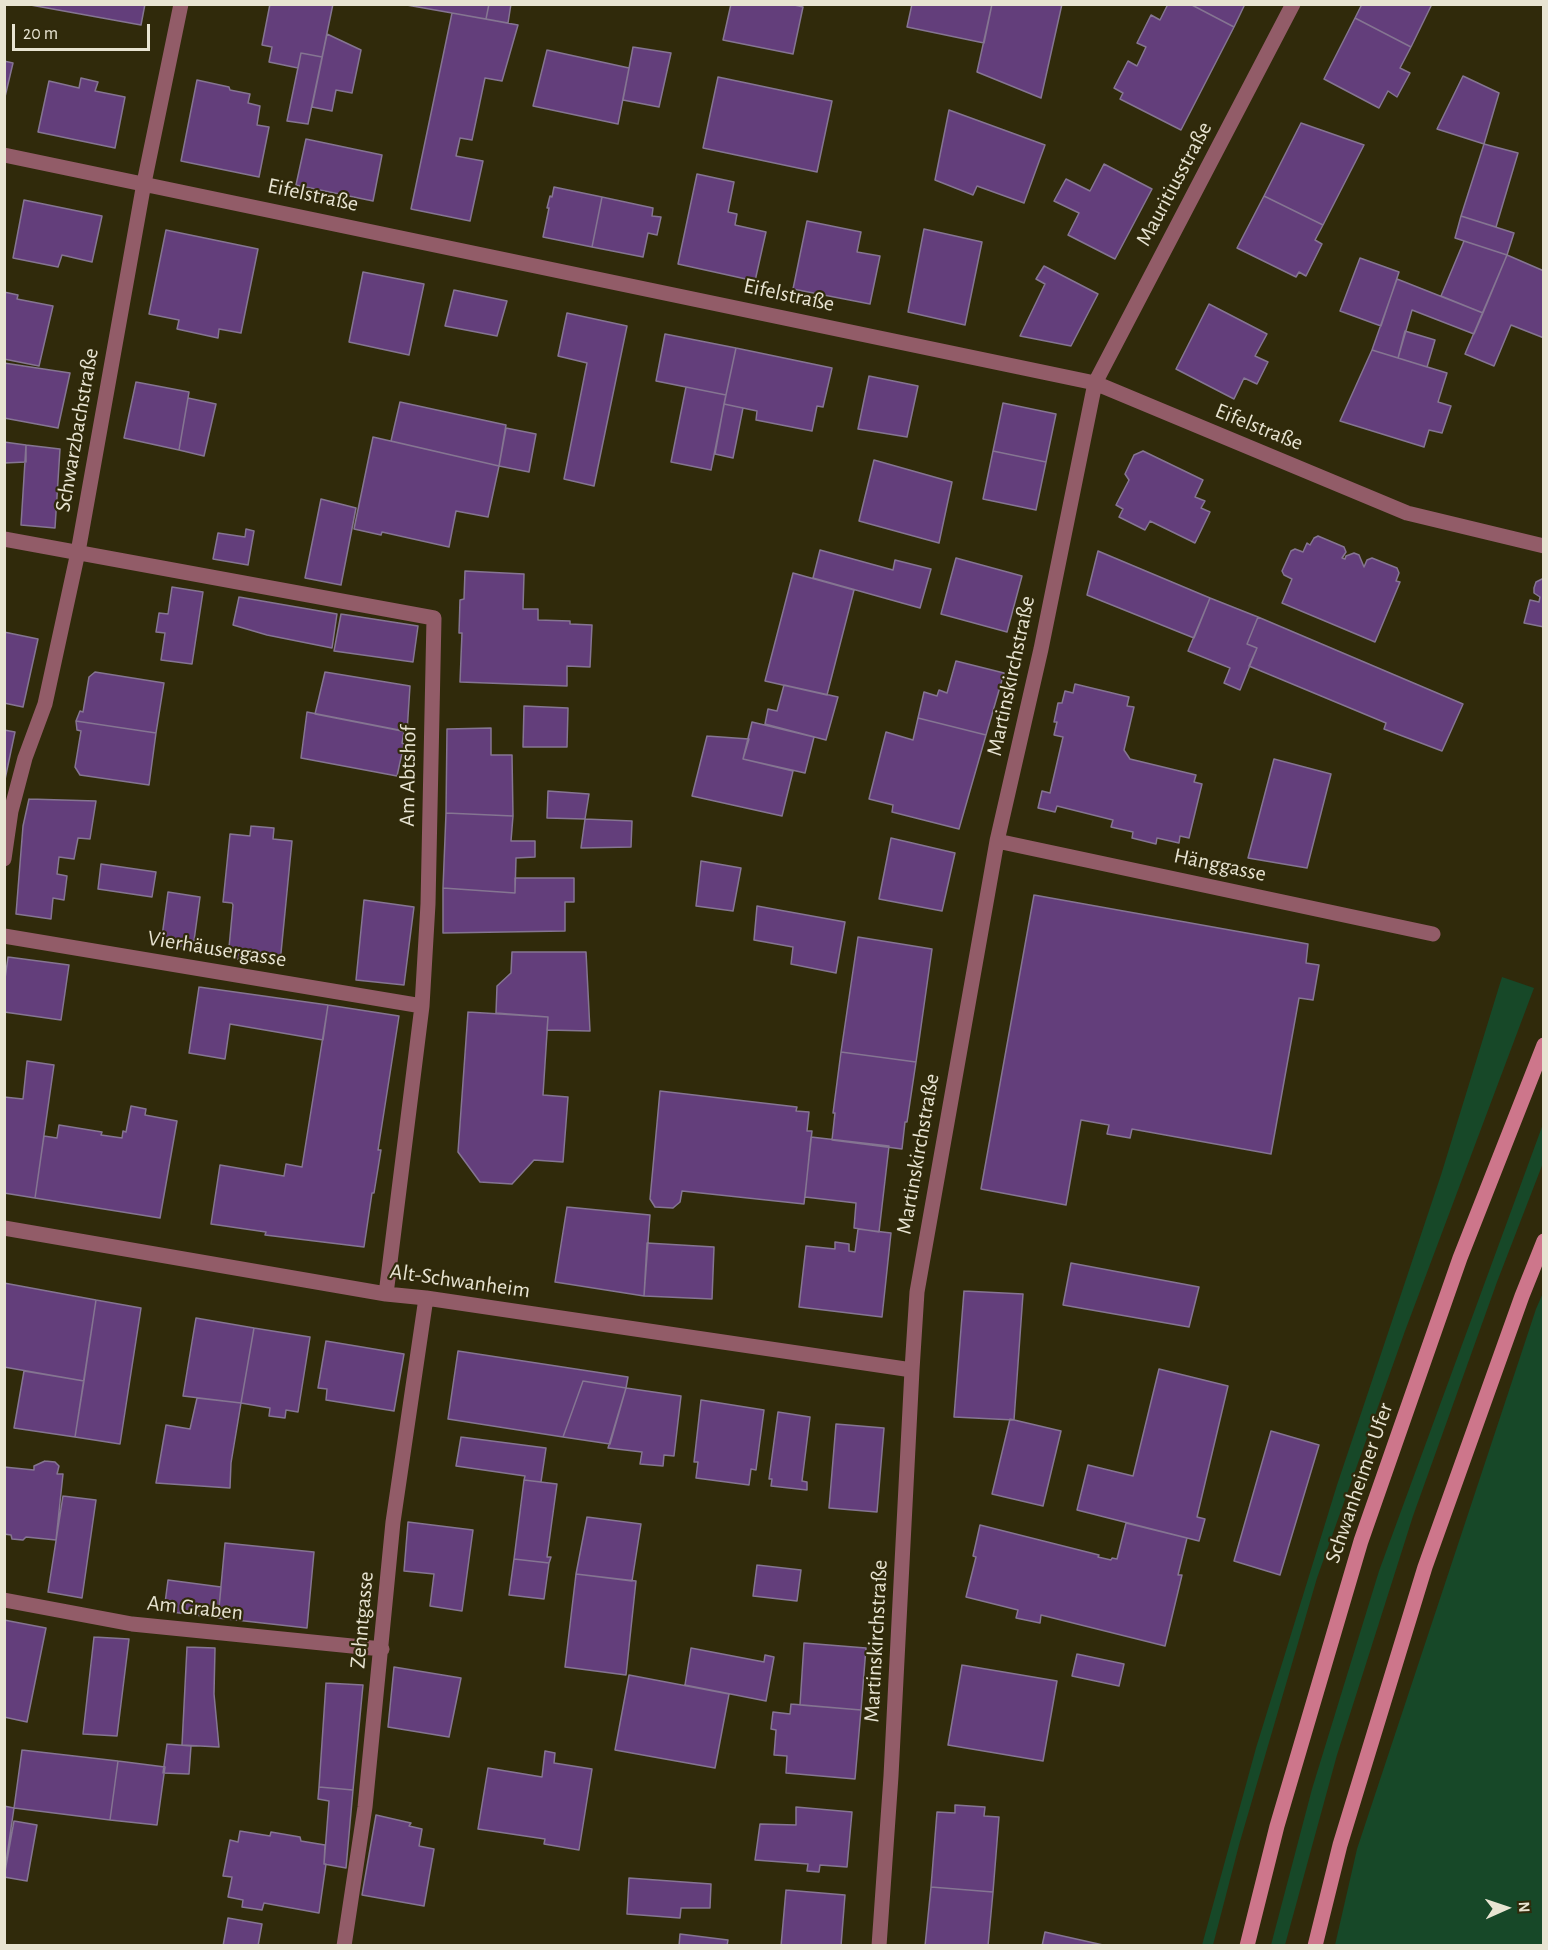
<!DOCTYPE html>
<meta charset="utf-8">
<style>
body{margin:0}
#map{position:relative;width:1548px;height:1950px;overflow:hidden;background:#302a0b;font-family:"Alegreya Sans",sans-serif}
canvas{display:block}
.frame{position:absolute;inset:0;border:6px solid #e8e4d2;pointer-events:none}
.north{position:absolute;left:1476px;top:1878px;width:60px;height:60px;-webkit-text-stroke:4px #302a0b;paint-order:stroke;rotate:87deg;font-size:16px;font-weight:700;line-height:24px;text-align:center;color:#e8e4d2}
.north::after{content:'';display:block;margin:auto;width:21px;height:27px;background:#e8e4d2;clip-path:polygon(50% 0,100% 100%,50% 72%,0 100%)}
.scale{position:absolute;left:12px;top:24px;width:138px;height:27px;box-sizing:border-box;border:3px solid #e8e4d2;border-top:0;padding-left:8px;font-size:18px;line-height:21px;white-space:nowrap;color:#e8e4d2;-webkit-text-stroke:4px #302a0b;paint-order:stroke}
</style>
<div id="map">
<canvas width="1548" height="1950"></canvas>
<div class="frame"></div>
<div class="north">N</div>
<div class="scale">20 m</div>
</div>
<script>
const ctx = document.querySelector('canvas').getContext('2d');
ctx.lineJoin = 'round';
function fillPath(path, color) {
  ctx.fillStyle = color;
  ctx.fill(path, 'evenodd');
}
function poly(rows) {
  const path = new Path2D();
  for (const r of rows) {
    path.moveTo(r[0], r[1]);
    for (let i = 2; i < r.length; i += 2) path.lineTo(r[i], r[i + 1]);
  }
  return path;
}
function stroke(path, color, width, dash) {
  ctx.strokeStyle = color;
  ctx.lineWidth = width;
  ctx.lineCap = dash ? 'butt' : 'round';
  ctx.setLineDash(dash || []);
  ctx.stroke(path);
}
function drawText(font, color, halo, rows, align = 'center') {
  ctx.font = font + ' "Alegreya Sans",sans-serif';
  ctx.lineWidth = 4.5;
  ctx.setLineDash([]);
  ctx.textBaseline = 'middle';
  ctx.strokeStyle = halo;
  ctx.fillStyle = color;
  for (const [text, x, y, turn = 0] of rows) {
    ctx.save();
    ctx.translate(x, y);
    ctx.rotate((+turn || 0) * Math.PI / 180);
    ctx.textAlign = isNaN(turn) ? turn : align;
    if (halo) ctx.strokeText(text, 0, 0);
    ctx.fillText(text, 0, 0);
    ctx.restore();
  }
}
fillPath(poly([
 [1502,977,1534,988,1405,1331,1317,1578,1239,1845,1213,1945,1202,1945,1256,1748,1337,1485,1441,1175],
 [1543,1124,1543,1163,1497,1282,1413,1516,1337,1755,1285,1945,1271,1945,1312,1789,1379,1571],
 [1543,1293,1543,1945,1335,1945,1357,1849,1536,1309]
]), '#174828');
const building = poly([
 [25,4,145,4,141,25,25,4],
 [270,4,333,4,322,57,301,53,298,68,269,62,272,47,262,45,270,4],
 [401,4,489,4,486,19,401,4],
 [489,4,511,4,508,23,486,19,489,4],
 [731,4,790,4,803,7,793,54,723,40,731,4],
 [912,4,992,4,984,43,907,27,912,4],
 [992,4,1062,4,1041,98,977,72,992,4],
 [1168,4,1190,4,1234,27,1181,130,1120,99,1123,93,1114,88,1128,61,1137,66,1146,47,1137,43,1151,15,1160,20,1168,4],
 [1190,4,1245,4,1234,27,1190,4],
 [1362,4,1432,4,1411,47,1355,18,1362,4],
 [452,13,518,25,502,81,485,78,472,140,460,138,456,156,483,161,470,221,411,209,452,13],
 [1355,18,1411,47,1400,68,1410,73,1397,97,1388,91,1379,108,1324,79,1355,18],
 [327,34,361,50,352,93,336,90,332,111,312,107,327,34],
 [633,47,671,53,659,107,623,100,633,47],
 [547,50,629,68,618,124,533,106,547,50],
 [301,53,322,57,308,124,287,121,301,53],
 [4,61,13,63,4,101,4,61],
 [1463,76,1499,93,1484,144,1437,129,1463,76],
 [718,77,832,101,817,172,703,148,718,77],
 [81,78,98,82,95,91,125,97,115,148,38,132,49,81,79,88,81,78],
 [197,80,229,87,230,90,250,94,248,103,260,106,257,125,269,127,259,177,181,161,197,80],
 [949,110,1045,145,1024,203,977,186,973,195,935,180,949,110],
 [1301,123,1364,145,1323,225,1264,196,1301,123],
 [306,139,382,155,373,201,296,185,306,139],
 [1484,144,1518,153,1496,227,1461,216,1484,144],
 [1104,164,1152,189,1115,259,1068,235,1079,213,1054,201,1066,179,1090,191,1104,164],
 [697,174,734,182,728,212,737,214,735,225,766,232,755,281,678,264,697,174],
 [554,187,602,197,592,247,543,237,549,208,547,208,550,196,552,197,554,187],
 [1264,196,1323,225,1315,240,1322,244,1306,276,1299,272,1296,277,1237,248,1264,196],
 [602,197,653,208,652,216,661,217,657,235,648,233,643,257,592,247,602,197],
 [24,200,102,216,92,262,62,255,58,267,13,258,24,200],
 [1461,216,1514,233,1507,255,1455,238,1461,216],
 [807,221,861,232,857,252,880,256,870,304,793,289,807,221],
 [924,229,982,242,965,325,908,312,924,229],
 [166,230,258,249,241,333,219,329,218,338,177,329,179,320,149,314,166,230],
 [1464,241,1507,255,1483,313,1441,296,1464,241],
 [1507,255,1544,271,1544,338,1511,325,1494,366,1465,354,1507,255],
 [1360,258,1399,272,1381,326,1340,311,1360,258],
 [1044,266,1098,294,1071,346,1020,336,1045,284,1036,279,1044,266],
 [363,272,424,284,409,355,349,342,363,272],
 [1397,279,1483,313,1474,334,1412,310,1398,358,1372,350,1397,279],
 [454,290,507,301,497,336,445,326,454,290],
 [4,292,18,295,17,299,53,306,39,366,4,359,4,292],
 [1209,304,1267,334,1255,356,1268,362,1257,384,1244,378,1234,399,1176,369,1209,304],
 [567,313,627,326,594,486,564,479,587,363,558,356,567,313],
 [1405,331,1435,340,1427,367,1398,358,1405,331],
 [665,334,736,348,726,395,656,381,665,334],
 [736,348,832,368,823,407,817,406,812,431,756,420,757,411,724,404,736,348],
 [1372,350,1447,373,1438,402,1451,406,1442,433,1429,430,1424,447,1340,421,1372,350],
 [4,363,70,373,58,428,4,418,4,363],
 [869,376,918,386,907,437,858,429,869,376],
 [136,382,189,392,179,450,124,438,136,382],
 [686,387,726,395,711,470,671,462,686,387],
 [188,398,216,404,204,456,179,450,188,398],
 [400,402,506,425,499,466,391,441,400,402],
 [1003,403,1056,414,1046,462,993,451,1003,403],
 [724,404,743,408,733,458,715,454,724,404],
 [506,428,536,434,529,472,499,466,506,428],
 [373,437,499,466,488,517,456,511,449,547,382,532,381,535,354,529,373,437],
 [4,442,26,445,26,462,4,463,4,442],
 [26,445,60,449,55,528,21,525,26,445],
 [993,451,1046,462,1036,510,983,499,993,451],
 [1143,451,1203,480,1195,497,1205,501,1201,508,1210,512,1195,543,1150,521,1145,530,1119,517,1123,509,1116,505,1129,480,1125,474,1134,455,1143,451],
 [874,460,952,482,939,543,859,521,874,460],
 [321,499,356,508,341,585,305,578,321,499],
 [246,529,254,531,248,565,213,559,218,533,245,537,246,529],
 [1318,536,1344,547,1346,552,1342,558,1345,559,1346,556,1354,553,1359,555,1364,567,1367,560,1372,558,1397,568,1399,573,1396,581,1400,582,1375,642,1282,603,1292,579,1284,575,1282,571,1291,551,1295,549,1303,552,1307,543,1310,545,1314,538,1318,536],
 [820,550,893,570,895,560,931,569,920,608,813,578,820,550],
 [1098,551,1210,598,1194,638,1087,595,1098,551],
 [956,558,1022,576,1007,632,941,614,956,558],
 [465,571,524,574,523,609,538,609,538,620,570,621,570,624,592,625,590,667,567,666,567,686,460,682,462,633,459,633,460,600,464,599,465,571],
 [793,573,854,590,827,695,765,681,793,573],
 [1542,579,1544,580,1544,627,1524,623,1530,600,1539,602,1540,597,1534,593,1534,588,1536,582,1542,579],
 [172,587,203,592,192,664,161,660,165,633,156,632,159,613,168,614,172,587],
 [239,597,337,614,332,648,267,635,233,625,239,597],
 [1210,598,1258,617,1247,644,1257,648,1240,690,1224,683,1230,668,1188,651,1210,598],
 [341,614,418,626,413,662,334,651,341,614],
 [1258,617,1463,704,1442,751,1384,729,1386,723,1249,666,1257,648,1247,644,1258,617],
 [4,632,38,639,23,707,4,703,4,632],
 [956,661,1004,673,986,735,918,718,924,692,937,696,939,690,947,693,956,661],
 [95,672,164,683,156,733,76,721,80,711,83,712,89,677,95,672],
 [325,672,410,686,407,732,315,714,325,672],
 [1075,684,1129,697,1127,706,1134,707,1124,750,1130,759,1196,775,1194,782,1202,784,1189,838,1180,836,1179,843,1157,838,1156,844,1132,838,1133,832,1111,827,1113,820,1057,806,1055,812,1038,808,1042,791,1050,793,1063,737,1054,735,1057,722,1054,722,1058,703,1062,703,1065,691,1073,693,1075,684],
 [784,685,838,697,826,740,765,724,768,709,777,711,784,685],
 [524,706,568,708,567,747,523,747,524,706],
 [307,712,404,731,402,743,404,744,397,776,301,758,307,712],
 [918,718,986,735,959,829,892,812,893,805,869,799,886,732,913,740,918,718],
 [76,721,156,733,149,785,80,775,75,767,81,731,77,730,76,721],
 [752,722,814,737,805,773,743,759,752,722],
 [491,728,491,755,512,755,513,816,446,813,447,729,491,728],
 [4,730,15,732,4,784,4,730],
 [707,736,749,739,743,759,793,771,782,816,692,796,707,736],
 [1274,759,1331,774,1307,868,1248,858,1274,759],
 [548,791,589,794,585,819,547,818,548,791],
 [29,799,96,801,90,839,78,838,74,859,59,857,57,874,67,876,64,900,53,898,51,919,16,914,23,826,29,799],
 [446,813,513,816,511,841,535,841,535,857,516,858,515,893,443,888,446,813],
 [585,819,632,821,631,847,581,848,585,819],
 [251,826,274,828,273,839,292,841,280,963,228,958,233,905,232,903,223,902,230,834,250,836,251,826],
 [891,838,955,853,942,911,879,899,891,838],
 [701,861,741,868,733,911,696,906,701,861],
 [101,864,156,872,152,897,98,889,101,864],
 [515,878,574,878,574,902,565,902,565,931,443,933,443,888,515,893,515,878],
 [168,892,200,897,193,948,161,944,168,892],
 [1034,895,1308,944,1306,963,1319,965,1313,1000,1299,998,1271,1154,1132,1129,1130,1138,1107,1134,1109,1125,1081,1120,1066,1205,981,1189,1034,895],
 [364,900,414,907,404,985,356,980,364,900],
 [757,906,845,922,836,973,791,964,793,947,754,940,757,906],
 [858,937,932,949,916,1062,841,1052,858,937],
 [512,952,586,952,590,1031,547,1030,548,1017,496,1013,497,986,511,973,512,952],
 [8,957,69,965,61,1020,4,1012,4,986,8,957],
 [199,987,328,1005,323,1040,230,1024,225,1059,189,1053,199,987],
 [328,1005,399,1016,378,1150,381,1150,374,1193,372,1193,364,1247,265,1235,266,1232,211,1224,220,1165,284,1176,286,1164,302,1167,328,1005],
 [468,1012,548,1017,543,1095,568,1097,563,1162,534,1160,512,1184,480,1182,458,1152,468,1012],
 [841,1052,916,1062,907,1122,905,1122,902,1149,832,1140,835,1113,833,1113,841,1052],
 [27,1061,54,1065,35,1198,4,1193,4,1097,23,1099,27,1061],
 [660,1091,797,1107,796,1111,809,1112,807,1131,812,1131,804,1204,682,1191,680,1202,673,1208,655,1207,650,1199,660,1091],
 [131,1106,146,1109,145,1115,177,1121,160,1218,35,1198,44,1136,57,1138,59,1125,102,1132,101,1135,122,1138,123,1131,126,1132,131,1106],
 [811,1137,889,1146,879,1232,854,1228,856,1203,805,1197,811,1137],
 [567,1207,650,1215,644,1296,555,1282,567,1207],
 [858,1229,891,1233,882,1317,799,1307,806,1246,835,1249,835,1242,849,1244,849,1251,855,1252,858,1229],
 [647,1243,714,1247,712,1299,644,1296,647,1243],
 [1071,1263,1199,1287,1189,1327,1063,1305,1071,1263],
 [4,1283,96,1300,84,1381,4,1367,4,1283],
 [964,1291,1023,1294,1014,1420,954,1417,964,1291],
 [96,1300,141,1308,120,1444,75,1437,96,1300],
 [196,1318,254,1328,241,1403,183,1396,196,1318],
 [254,1328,310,1337,298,1412,286,1410,285,1418,269,1416,270,1408,241,1403,254,1328],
 [326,1341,404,1354,394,1411,326,1400,327,1389,318,1388,326,1341],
 [458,1351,628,1377,626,1388,583,1381,563,1437,448,1419,458,1351],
 [1159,1369,1228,1386,1197,1517,1205,1519,1199,1541,1077,1510,1088,1465,1133,1476,1159,1369],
 [24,1371,84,1381,75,1437,14,1428,24,1371],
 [583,1381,626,1388,610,1444,563,1437,583,1381],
 [626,1388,681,1396,674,1456,664,1455,663,1466,640,1464,642,1452,608,1448,626,1388],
 [197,1398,241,1403,231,1463,230,1488,156,1483,166,1425,190,1429,197,1398],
 [701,1400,764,1410,756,1470,751,1469,749,1485,696,1478,698,1462,694,1462,701,1400],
 [778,1412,810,1417,802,1481,807,1482,807,1490,771,1486,772,1479,769,1479,778,1412],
 [1010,1419,1061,1431,1043,1506,992,1494,1010,1419],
 [836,1424,884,1428,877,1512,829,1508,836,1424],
 [1271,1431,1319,1445,1280,1575,1234,1561,1271,1431],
 [461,1437,546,1448,541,1482,524,1480,525,1476,456,1466,461,1437],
 [45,1461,55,1462,59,1466,57,1474,63,1474,56,1540,26,1537,23,1540,12,1539,11,1535,4,1534,4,1467,34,1470,34,1466,45,1461],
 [524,1480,557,1484,547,1557,551,1557,549,1563,514,1559,524,1480],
 [63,1496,96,1500,82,1598,48,1592,63,1496],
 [587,1517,641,1524,632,1581,576,1574,587,1517],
 [408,1522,473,1530,462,1611,430,1606,434,1574,404,1571,408,1522],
 [1126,1523,1187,1538,1178,1575,1182,1575,1165,1646,1041,1615,1040,1623,1016,1618,1018,1610,966,1597,976,1557,973,1556,980,1525,1099,1555,1098,1557,1111,1560,1112,1558,1117,1559,1126,1523],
 [225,1543,314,1552,307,1628,218,1618,225,1543],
 [514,1559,549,1563,544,1599,509,1595,514,1559],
 [757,1565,801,1570,797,1601,753,1596,757,1565],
 [576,1574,636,1581,626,1675,565,1667,576,1574],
 [168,1580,221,1587,218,1618,164,1611,168,1580],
 [4,1620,46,1628,27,1722,4,1717,4,1620],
 [94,1637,129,1639,117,1736,83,1734,94,1637],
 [804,1643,866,1648,861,1710,800,1705,804,1643],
 [187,1647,215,1648,214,1694,219,1747,182,1745,187,1647],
 [691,1648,764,1662,765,1655,774,1657,766,1701,685,1685,691,1648],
 [1077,1654,1124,1664,1119,1686,1072,1676,1077,1654],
 [962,1665,1057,1681,1043,1761,948,1745,962,1665],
 [394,1667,461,1678,449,1737,388,1727,394,1667],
 [629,1675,729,1694,715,1768,615,1750,629,1675],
 [326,1683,363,1685,353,1790,319,1787,326,1683],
 [791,1704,861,1710,855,1779,786,1773,787,1756,774,1755,776,1730,771,1729,773,1712,790,1714,791,1704],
 [167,1744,191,1746,189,1774,163,1773,167,1744],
 [22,1750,118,1761,110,1820,14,1808,22,1750],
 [545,1751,555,1753,554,1763,592,1769,579,1850,544,1844,545,1839,478,1829,488,1768,542,1777,545,1751],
 [118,1761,165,1767,157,1825,110,1820,118,1761],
 [319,1787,353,1790,346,1868,324,1864,329,1801,318,1799,319,1787],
 [955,1805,985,1807,984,1816,999,1817,993,1892,931,1887,937,1812,955,1813,955,1805],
 [4,1806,14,1808,4,1876,4,1806],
 [796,1807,852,1812,847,1867,820,1865,819,1872,807,1871,808,1864,755,1860,760,1824,796,1825,796,1807],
 [376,1815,411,1823,409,1826,422,1829,419,1846,434,1849,424,1906,362,1895,376,1815],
 [14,1821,37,1825,27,1881,4,1877,14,1821],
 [240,1831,270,1836,271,1832,300,1837,301,1841,325,1845,324,1864,326,1864,319,1913,264,1903,262,1910,242,1907,243,1900,228,1897,232,1877,223,1876,230,1840,238,1842,240,1831],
 [629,1878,711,1884,710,1908,681,1908,680,1918,627,1914,629,1878],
 [931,1887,993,1892,988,1946,925,1946,931,1887],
 [786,1890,845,1895,841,1946,781,1946,786,1890],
 [228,1918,262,1924,258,1946,223,1946,228,1918],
 [1045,1932,1103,1945,1103,1946,1042,1946,1045,1932],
 [680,1934,728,1940,727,1946,679,1946,680,1934]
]);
fillPath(building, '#633e7b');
stroke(building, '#857592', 1.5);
stroke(poly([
 [4,155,1095,383,1407,513,1544,546],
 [4,539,434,618,428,904,422,1006,386,1294],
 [997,841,1433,934],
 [4,859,11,811,25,758,45,704,78,552,144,183,181,4],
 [4,936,422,1006],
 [4,1228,386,1294,426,1298,912,1370],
 [4,1600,132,1624,382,1649],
 [344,1946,365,1807,393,1522,426,1298],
 [879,1946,891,1776,912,1370,917,1292,997,841,1041,649,1095,383,1293,4]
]), '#925c68', 15);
stroke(poly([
 [1247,1946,1277,1826,1361,1541,1460,1258,1544,1045],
 [1315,1946,1340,1845,1425,1567,1522,1296,1544,1241]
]), '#cd768b', 15);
drawText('22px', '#e8e4d2', '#302a0b', [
 ["Mauritiusstraße",1174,184,-62],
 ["Eifelstraße",313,195,12],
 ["Eifelstraße",789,295,12],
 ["Eifelstraße",1259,427,22],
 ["Schwarzbachstraße",77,430,-80],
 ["Martinskirchstraße",1011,676,-78],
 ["Am Abtshof",408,776,-89],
 ["Hänggasse",1220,865,12],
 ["Vierhäusergasse",217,949,9],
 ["Martinskirchstraße",918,1154,-80],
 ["Alt-Schwanheim",460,1281,8],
 ["Schwanheimer Ufer",1359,1483,-71],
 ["Am Graben",195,1608,6],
 ["Zehntgasse",362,1620,-85],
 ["Martinskirchstraße",876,1641,-87]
]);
</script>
